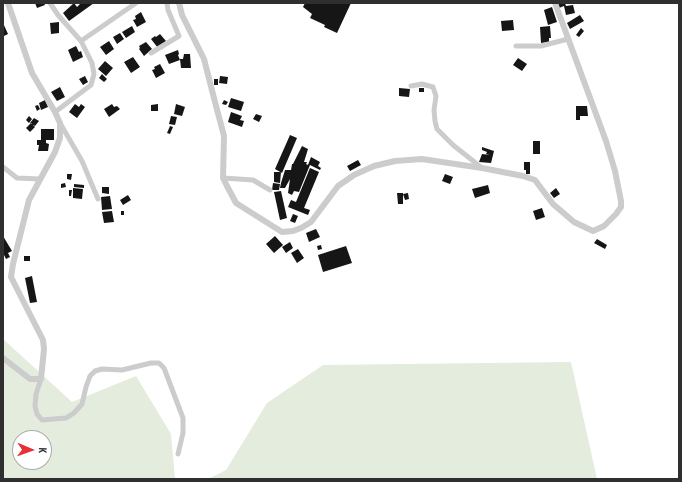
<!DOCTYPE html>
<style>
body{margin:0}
#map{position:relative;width:682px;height:482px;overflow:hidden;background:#fff;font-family:"PT Sans Narrow",sans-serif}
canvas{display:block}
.frame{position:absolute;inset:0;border:4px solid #2f2f2f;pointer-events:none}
.north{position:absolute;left:12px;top:430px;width:40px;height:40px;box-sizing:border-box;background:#fff;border:1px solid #acacac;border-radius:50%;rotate:92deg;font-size:11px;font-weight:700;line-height:16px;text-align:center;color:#2f2f2f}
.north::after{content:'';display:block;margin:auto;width:14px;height:18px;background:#e63135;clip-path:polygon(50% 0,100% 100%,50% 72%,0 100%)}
</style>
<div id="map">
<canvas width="682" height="482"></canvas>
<div class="frame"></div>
<div class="north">K</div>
</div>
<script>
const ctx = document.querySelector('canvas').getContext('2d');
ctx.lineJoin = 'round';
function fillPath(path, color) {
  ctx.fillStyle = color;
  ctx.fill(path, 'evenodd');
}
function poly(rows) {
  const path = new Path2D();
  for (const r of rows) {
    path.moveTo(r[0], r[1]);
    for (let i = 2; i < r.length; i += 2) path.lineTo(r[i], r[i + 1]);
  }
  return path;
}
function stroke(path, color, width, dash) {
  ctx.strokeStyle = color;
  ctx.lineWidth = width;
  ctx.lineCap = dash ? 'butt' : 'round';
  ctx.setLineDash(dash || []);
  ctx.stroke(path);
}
fillPath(poly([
 [3,339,72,402,136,376,171,434,175,479,3,479],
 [20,438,44,438,44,462,20,462],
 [571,362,597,479,208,479,226,470,267,403,323,365]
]), '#e4ecdd');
fillPath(poly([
 [35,3,44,3,45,5,37,8],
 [74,3,77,7,81,3,94,3,69,21,63,13],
 [305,3,351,3,337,33,324,27,325,25,310,18,312,14,303,7],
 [558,3,565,3,566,6,573,5,575,13,566,15,564,6,559,8],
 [552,7,557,22,548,25,544,10],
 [141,12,146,22,137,27,133,20,136,19,135,16],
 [580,15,584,21,570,29,567,23],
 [513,20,514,30,502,31,501,21],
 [59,22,59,33,51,34,50,23],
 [3,23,8,34,4,36,3,34],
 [132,26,135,32,126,38,122,32],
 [550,26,551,38,549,38,549,42,541,43,540,27],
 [581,28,584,31,579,37,576,35],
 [120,33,124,39,117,44,113,37],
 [160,34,166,41,158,48,151,39,155,36,156,37],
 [109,41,114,49,106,55,100,47],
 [146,42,152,49,144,56,139,49,140,48,139,46],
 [76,46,79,52,81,51,83,57,73,62,68,50],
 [178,50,179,54,178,55,180,60,169,64,165,55],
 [184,54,190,54,191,68,181,68,180,59,183,59],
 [133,57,140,67,131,73,124,62],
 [518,58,527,64,522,71,513,65],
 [105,61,113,68,106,76,98,69],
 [160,64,165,73,156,78,152,70,155,69,154,67],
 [102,74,107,79,104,82,99,78],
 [85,76,88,82,83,85,79,79],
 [220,76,228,77,227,84,219,83],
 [214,79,218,79,218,85,214,85],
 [60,87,65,97,57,101,51,92],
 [399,88,410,89,409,97,399,96],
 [419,88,424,88,424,92,419,92],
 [231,98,244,102,241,111,228,107],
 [45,100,48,107,41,110,39,103],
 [224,100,228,102,226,105,222,104],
 [75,104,79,107,81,104,85,107,77,118,69,112],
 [112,104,114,107,117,106,120,109,109,117,104,109],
 [158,104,158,111,151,111,151,105],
 [176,104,185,107,182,116,174,114],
 [38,105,40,109,37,111,35,106],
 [576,106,587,106,588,116,580,116,580,120,576,120],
 [231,112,242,116,240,120,244,121,242,127,228,122],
 [256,114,262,116,259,122,253,119],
 [29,116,32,119,29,123,26,120],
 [171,116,177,117,175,125,169,124],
 [34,118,39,121,35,126,30,123],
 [31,123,35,127,30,132,26,128],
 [170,126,173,127,170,134,167,133],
 [41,129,54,129,54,140,46,140,46,143,49,144,48,151,38,151,39,145,37,145,37,140,41,140],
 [290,135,297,138,282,173,275,169],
 [533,141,540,141,540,154,533,154],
 [302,146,308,149,304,162,307,162,306,164,308,165,311,157,320,162,318,166,321,168,320,170,310,165,299,192,294,191,292,195,288,193,290,179,285,188,280,188,281,183,285,170,291,170,292,164,293,164],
 [482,147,494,151,491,163,479,162,482,154,490,155,486,154,487,152,482,150],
 [358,160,361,165,350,171,347,166],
 [524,162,530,162,530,174,526,174,526,170,524,170],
 [310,168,319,172,304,208,310,210,308,215,288,207,291,200,296,202],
 [274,172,281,172,280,183,274,182],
 [67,174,72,174,71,180,67,179],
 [445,174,453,177,450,184,442,181],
 [65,183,66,187,61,188,61,184],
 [273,183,280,184,279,190,272,190],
 [74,184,84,185,84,188,74,187],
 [488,185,490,193,475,198,472,189],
 [102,187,109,187,109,194,102,193],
 [73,188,83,189,82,199,73,198],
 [556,188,560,194,554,198,550,193],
 [69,190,72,190,71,196,69,196],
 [281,191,287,218,280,220,274,192],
 [397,193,403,193,403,204,398,204],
 [408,193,409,199,405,200,403,194],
 [128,195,131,200,123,205,120,200],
 [110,196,112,209,102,210,101,197],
 [542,208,545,217,536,220,533,211],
 [112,211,114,222,104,223,102,212],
 [121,211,124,211,124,215,121,215],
 [293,214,298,216,295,223,290,221],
 [316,229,320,237,309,242,306,233],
 [3,236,12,251,8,253,10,257,6,259,4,255,3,256],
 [275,236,283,245,274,253,266,244],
 [597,239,607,245,605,249,594,243],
 [290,242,293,248,286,253,282,247],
 [321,245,322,249,318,250,317,246],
 [346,246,352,263,323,272,318,255],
 [298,249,304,258,297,263,291,253],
 [24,256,30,256,30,261,24,261],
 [32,276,37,302,30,303,25,278]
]), '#161616');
stroke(poly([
 [50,3,58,15,81,41,92,63,94,74,91,85,55,112],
 [81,41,136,3],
 [516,46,541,46,568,39],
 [151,53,179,36,168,10,167,3],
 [411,86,422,84,433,87,436,96,434,110,435,121,437,129,453,145,482,168],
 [60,123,82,161,98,199],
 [3,167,17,178,40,179],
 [223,178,253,180,270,190],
 [41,379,36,394,35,406,37,414,42,420,66,418,74,413,82,404,86,387,90,376,95,371,102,369,122,370,151,363,159,363,164,368,183,418,183,433,178,454]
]), '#ccc', 5);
stroke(poly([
 [179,3,182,15,204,59,215,102,224,136,223,178,227,186,236,203,282,232,293,231,301,228,311,222,338,186,354,175,374,166,395,161,422,159,482,168,523,176,535,180,553,204,574,222,593,231,604,226,616,214,621,207,621,201,615,171,606,141,555,3],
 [3,358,30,379,41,379,44,349,43,340,11,277,13,264,29,200,55,152,60,138,60,123,55,112,32,73,8,3]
]), '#ccc', 6);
</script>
